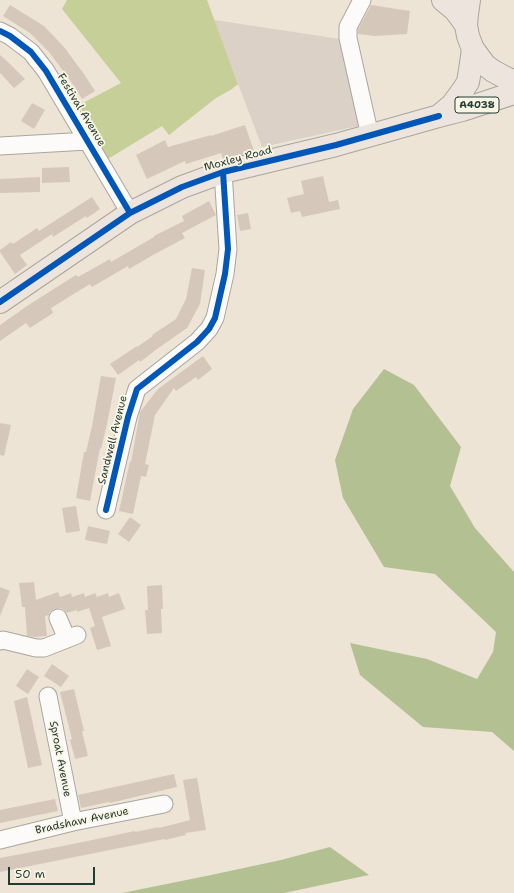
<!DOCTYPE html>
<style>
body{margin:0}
#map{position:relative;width:514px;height:893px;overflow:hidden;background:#ede4d6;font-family:"Shantell Sans",sans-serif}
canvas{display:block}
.scale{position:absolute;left:8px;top:867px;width:87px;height:18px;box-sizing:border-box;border:2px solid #1f3d34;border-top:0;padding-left:5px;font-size:12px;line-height:14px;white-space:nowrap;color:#1f3d34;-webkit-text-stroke:3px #fcf5e5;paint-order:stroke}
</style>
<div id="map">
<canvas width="514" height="893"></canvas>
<div class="scale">50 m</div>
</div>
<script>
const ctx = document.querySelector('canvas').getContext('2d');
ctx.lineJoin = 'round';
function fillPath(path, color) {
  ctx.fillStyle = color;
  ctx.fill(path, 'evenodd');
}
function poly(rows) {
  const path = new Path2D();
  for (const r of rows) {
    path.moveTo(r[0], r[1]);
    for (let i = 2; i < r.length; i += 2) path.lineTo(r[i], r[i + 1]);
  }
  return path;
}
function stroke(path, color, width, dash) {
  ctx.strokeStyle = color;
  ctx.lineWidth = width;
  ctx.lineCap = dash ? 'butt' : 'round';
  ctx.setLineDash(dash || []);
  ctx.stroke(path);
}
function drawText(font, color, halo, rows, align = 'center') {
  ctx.font = font + ' "Shantell Sans",sans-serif';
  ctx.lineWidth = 3.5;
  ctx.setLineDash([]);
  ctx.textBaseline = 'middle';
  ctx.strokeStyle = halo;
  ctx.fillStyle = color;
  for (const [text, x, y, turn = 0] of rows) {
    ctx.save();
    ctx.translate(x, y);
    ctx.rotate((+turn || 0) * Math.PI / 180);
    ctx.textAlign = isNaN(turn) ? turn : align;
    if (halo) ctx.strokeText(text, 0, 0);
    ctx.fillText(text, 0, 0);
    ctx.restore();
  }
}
fillPath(poly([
 [214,20,340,39,363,125,262,147]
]), '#dbd1c6');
fillPath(poly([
 [67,0,207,0,238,84,232,89,216,98,169,135,162,126,108,159,79,105,121,83,62,9]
]), '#c5cf97');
fillPath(poly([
 [384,369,414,385,461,447,450,486,475,528,514,572,514,751,492,732,423,727,360,675,350,643,427,659,477,679,493,652,496,632,435,574,384,567,343,498,335,460,353,409],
 [330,847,369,875,284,893,122,893,211,875,281,860]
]), '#b3c192');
fillPath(poly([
 [10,5,44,26,64,47,84,74,95,91,82,99,72,83,49,52,30,33,3,16],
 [371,5,410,11,407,34,375,36,358,34,358,29],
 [0,55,8,62,25,79,14,88,0,73],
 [32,103,45,110,34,129,21,121],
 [245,125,254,151,246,154,223,159,221,153,186,164,185,161,147,179,136,155,165,140,168,147,211,135,211,136],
 [69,167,70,182,42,183,42,168],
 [323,176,329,202,338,200,340,209,302,217,300,211,291,213,287,198,304,194,301,181],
 [40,177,40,192,0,193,0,179],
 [92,197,100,209,87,218,86,216,53,237,52,234,20,255,27,265,15,274,0,252,0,250,11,242,13,244,37,228,39,231],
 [209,201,216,215,182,233,185,238,153,255,129,269,128,266,92,287,90,284,51,308,53,313,30,328,26,323,0,341,0,325,30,304,76,275,78,277,110,259,111,262,154,237,154,236,184,221,182,216],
 [248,213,251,229,240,231,237,215],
 [192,268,205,270,200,304,187,328,157,349,140,362,139,360,118,375,110,364,137,346,137,347,153,336,152,335,176,319,186,299],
 [203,356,212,369,198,380,196,377,176,391,174,388,155,415,145,464,149,465,146,477,141,476,133,514,119,511,130,461,131,462,140,412,158,389],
 [101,376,116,378,107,424,101,449,100,448,90,501,76,498,84,452,86,452,92,426],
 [0,423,11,425,4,456,0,455],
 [76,506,80,531,66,533,62,508],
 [130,517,141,525,129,542,118,534],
 [88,526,110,531,107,544,85,540],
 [34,582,36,600,58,592,60,597,71,593,72,597,84,593,85,597,95,593,97,597,108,593,109,597,119,593,125,609,102,617,111,646,97,650,90,628,95,626,89,608,77,612,77,610,66,613,64,610,60,608,54,609,50,612,49,615,45,616,47,636,35,637,27,636,25,607,22,607,19,583],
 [162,585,163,609,161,609,162,633,147,634,145,610,148,610,147,586],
 [0,587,10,591,0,616],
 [52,664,69,676,61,687,44,676],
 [27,669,39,677,28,694,16,686],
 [74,689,84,731,82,731,88,756,75,759,70,740,72,739,60,692],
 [27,697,42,765,28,768,14,701],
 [174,774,177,787,110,803,109,802,81,808,78,795],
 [197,778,206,830,185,833,186,835,165,840,165,839,0,872,0,858,68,845,135,831,135,832,159,827,159,828,190,820,183,780],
 [55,799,58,811,0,823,0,810]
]), '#d5c8ba');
const minor = poly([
 [362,0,348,27,348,38,370,136],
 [0,31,10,36,31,52,46,71,130,213],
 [0,146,88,141],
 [106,510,128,417,137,389,197,342,209,329,215,318,225,274,228,249,223,172],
 [58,618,67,639],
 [0,641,3,640,36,648,44,648,77,635],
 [48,696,73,822],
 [0,840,73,822,164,804]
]);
const major = poly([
 [439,116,452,105,463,90,468,82,470,70,473,49],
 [0,302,130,213,182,187,223,172,336,145,439,116,462,110,514,93]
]);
const highway = poly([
 [443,0,455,10,466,25],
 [469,0,467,14,466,25,468,36,473,49,485,65,493,71,508,79,514,81]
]);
stroke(minor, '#a8a69d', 19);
stroke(major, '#a8a69d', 24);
stroke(highway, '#a8a69d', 24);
stroke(minor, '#fcfbf9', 17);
stroke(major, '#ede5dd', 22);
stroke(highway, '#ede5dd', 22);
stroke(poly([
 [0,31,10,36,31,52,46,71,130,213],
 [0,302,130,213,182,187,223,172,336,145,439,116],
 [106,510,128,417,137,389,197,342,209,329,215,318,225,274,228,249,223,172]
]), '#0057b8', 6);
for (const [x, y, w] of [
 [477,105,44]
]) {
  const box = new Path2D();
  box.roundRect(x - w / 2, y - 8, w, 16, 3);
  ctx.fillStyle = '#fcf5e5';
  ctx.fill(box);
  stroke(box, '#1f3d34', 1);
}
drawText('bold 10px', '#1f3d34', null, [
 ["A4038",477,105]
]);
drawText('11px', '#1f3d34', '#fcf5e5', [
 ["Festival Avenue",81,110,59],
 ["Moxley Road",238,159,-15],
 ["Sandwell Avenue",113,440,-76],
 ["Sproat Avenue",60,759,79],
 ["Bradshaw Avenue",82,821,-12]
]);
</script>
